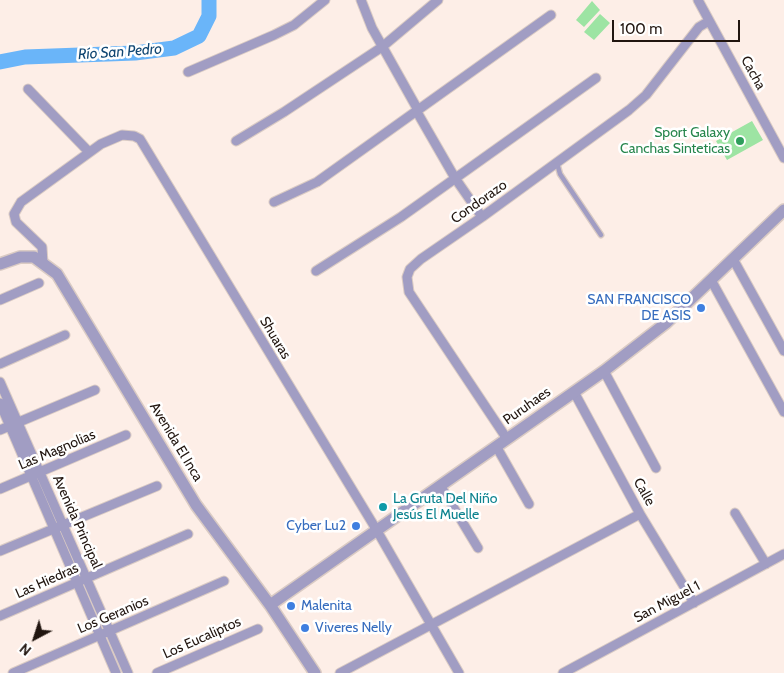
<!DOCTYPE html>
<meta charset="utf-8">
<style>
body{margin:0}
#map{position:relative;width:784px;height:673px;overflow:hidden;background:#fdeee7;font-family:Cabin,sans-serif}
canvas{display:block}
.north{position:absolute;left:10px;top:613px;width:50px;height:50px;-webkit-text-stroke:4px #fff;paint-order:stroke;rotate:220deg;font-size:14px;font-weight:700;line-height:20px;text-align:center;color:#21150f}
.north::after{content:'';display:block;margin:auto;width:18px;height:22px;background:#21150f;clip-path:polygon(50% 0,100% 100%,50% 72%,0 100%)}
.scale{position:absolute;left:612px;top:20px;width:128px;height:22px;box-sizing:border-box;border:2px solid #21150f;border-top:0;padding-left:6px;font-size:15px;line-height:18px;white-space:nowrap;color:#21150f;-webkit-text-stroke:4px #fff;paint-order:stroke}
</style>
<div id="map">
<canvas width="784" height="673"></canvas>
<div class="north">N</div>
<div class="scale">100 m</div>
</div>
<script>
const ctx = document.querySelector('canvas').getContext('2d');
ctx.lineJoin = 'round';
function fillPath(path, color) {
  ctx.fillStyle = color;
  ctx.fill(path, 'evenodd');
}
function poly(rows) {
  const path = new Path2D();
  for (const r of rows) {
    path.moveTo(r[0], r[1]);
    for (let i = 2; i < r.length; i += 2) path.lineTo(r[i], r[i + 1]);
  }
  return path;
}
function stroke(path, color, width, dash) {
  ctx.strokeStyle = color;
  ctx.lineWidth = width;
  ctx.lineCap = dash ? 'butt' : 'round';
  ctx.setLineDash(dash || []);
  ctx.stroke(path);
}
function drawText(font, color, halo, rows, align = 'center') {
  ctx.font = font + ' Cabin,sans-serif';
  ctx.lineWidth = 5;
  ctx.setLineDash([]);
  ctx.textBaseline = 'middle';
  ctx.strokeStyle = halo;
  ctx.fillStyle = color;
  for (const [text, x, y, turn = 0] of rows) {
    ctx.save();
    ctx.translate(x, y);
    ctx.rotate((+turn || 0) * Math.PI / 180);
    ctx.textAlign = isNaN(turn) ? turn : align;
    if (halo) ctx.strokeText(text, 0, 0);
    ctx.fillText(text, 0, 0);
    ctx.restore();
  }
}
fillPath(poly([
 [592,1,600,10,584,27,576,20],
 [600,14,610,23,594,40,584,32],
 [752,121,763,140,727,160,716,141]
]), '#9de4a3');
stroke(poly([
 [0,62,25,57,135,53,174,48,199,36,209,16,209,0]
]), '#6ab5f9', 15);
const service = poly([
 [557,163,560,174,601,235]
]);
const minor = poly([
 [361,0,372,28,418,110,417,112,455,178,482,217],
 [698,0,784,158],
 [188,72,274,35,294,25,325,0],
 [28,89,89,152],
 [236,141,284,112,382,47,438,0],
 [274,202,317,182,551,15],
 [733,259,784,351],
 [43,263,42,247,16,222,14,214,21,202,101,144,122,135,134,136,140,139,376,529,459,673],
 [316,271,401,217,596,78],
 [711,280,784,412],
 [0,300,39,283],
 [0,364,65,335],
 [604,371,656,468],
 [0,382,128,673],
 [574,392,640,514,694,603],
 [0,403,116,673],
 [0,430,95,390],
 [507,439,409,292,407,277,410,269,421,259,482,217,629,110,646,95,699,27,709,21],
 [496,446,529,504],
 [440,485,478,548],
 [0,489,126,435],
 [735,513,766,564],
 [0,551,157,486],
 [0,616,188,534],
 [13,673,224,581],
 [157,673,258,629],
 [340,673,640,514],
 [563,673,784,554]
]);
const tertiary = poly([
 [0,264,20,257,34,257,57,274,196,505,270,605,315,673],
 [270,605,604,371,666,323,784,210]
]);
stroke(service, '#dacbc4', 7);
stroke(minor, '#dacbc4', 11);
stroke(tertiary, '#dacbc4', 14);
stroke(service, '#a19dc3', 4.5);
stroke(minor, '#a19dc3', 9);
stroke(tertiary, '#a19dc3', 11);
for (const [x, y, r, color] of [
 [740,141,5,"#2e9e5b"],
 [701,308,5,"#3f7fe0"],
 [383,507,5,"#0f9aa8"],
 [356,526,5,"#3f7fe0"],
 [291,606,5,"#3f7fe0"],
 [305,628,5,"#3f7fe0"]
]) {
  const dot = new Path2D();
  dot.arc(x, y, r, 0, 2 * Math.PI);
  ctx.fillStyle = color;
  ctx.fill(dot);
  stroke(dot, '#fff', 2);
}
drawText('14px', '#21150f', '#fff', [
 ["Cacha",753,73,61],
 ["Condorazo",479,202,-35],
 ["Shuaras",275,338,59],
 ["Puruhaes",527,406,-35],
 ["Avenida El Inca",176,442,59],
 ["Las Magnolias",57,450,-23],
 ["Calle",644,492,61],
 ["Avenida Principal",77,522,66],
 ["Las Hiedras",47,581,-24],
 ["San Miguel 1",667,602,-28],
 ["Los Geranios",113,615,-23],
 ["Los Eucaliptos",202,638,-24]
]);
drawText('14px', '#27864d', '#fff', [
 ["Sport Galaxy",730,133],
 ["Canchas Sinteticas",730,149]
], 'right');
drawText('14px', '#366cbe', '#fff', [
 ["SAN FRANCISCO",691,300],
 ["DE ASIS",691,316],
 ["Cyber Lu2",346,526],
 ["Malenita",301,606,"left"],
 ["Viveres Nelly",315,628,"left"]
], 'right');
drawText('14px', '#0d838f', '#fff', [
 ["La Gruta Del Niño",393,499],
 ["Jesús El Muelle",393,515]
], 'left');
drawText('italic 15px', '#114773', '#fff', [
 ["Río San Pedro",120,52,-4]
]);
</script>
